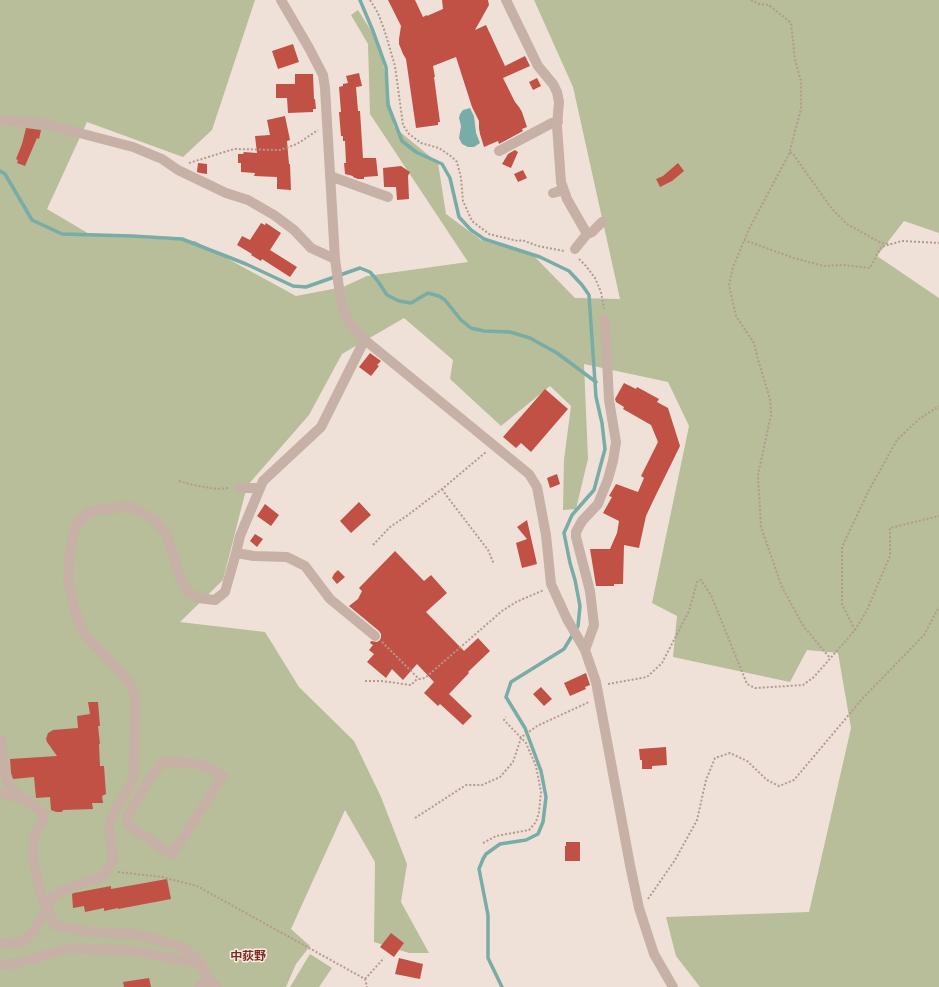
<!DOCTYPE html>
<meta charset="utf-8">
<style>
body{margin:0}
canvas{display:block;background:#f0e1d8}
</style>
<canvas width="939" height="987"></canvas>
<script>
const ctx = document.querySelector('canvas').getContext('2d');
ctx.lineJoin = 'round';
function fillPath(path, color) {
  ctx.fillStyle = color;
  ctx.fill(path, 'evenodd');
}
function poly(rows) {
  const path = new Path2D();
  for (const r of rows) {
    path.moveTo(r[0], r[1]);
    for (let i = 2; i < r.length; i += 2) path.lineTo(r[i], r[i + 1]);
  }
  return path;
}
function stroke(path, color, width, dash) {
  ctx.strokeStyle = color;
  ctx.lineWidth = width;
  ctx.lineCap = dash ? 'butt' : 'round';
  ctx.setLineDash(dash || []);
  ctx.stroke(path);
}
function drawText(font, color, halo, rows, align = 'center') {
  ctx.font = font + ' "Varela Round","Noto Sans JP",sans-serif';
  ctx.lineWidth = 3;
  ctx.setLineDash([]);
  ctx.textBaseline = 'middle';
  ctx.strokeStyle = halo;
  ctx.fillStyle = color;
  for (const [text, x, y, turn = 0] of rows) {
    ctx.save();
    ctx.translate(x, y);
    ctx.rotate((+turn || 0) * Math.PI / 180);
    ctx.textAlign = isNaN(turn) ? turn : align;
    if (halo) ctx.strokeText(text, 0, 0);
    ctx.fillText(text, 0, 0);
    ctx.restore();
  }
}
fillPath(poly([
 [0,0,255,0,212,130,183,157,87,122,47,209,91,235,195,241,296,296,343,287,367,276,468,262,370,114,368,44,351,15,358,10,380,45,394,127,438,163,446,214,481,240,533,255,575,298,620,299,573,87,534,0,939,0,939,233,904,221,877,256,939,298,939,987,700,987,676,956,666,917,809,912,851,728,838,653,807,650,790,682,673,657,677,616,652,603,689,426,668,382,584,364,588,459,576,509,563,510,564,460,571,406,550,386,501,426,450,379,453,360,404,318,342,354,309,415,247,486,223,580,180,622,265,632,299,687,354,741,381,797,407,864,401,902,429,953,409,953,374,942,375,862,345,810,291,929,310,946,296,964,286,987,0,987],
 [310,954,332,968,319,987,290,987]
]), '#b7be99');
fillPath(poly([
 [470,108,474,116,476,133,480,143,474,147,468,147,462,144,459,138,461,126,459,118,460,114,463,110]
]), '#78aca7');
stroke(poly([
 [360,0,373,31,386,67,388,105,402,141,416,152,442,164,450,178,459,217,471,230,484,239,540,257,569,271,582,285,589,295,596,397,602,423,605,449,594,490,572,515,564,533,570,563,575,580,580,606,578,626,564,649,511,682,506,697,525,728,541,771,546,797,543,822,538,834,526,840,500,844,486,854,483,859,479,869,488,915,488,958,502,987],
 [0,171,5,174,32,220,62,234,132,236,182,239,246,264,293,286,306,287,360,268,370,272,377,280,387,295,399,301,411,303,428,293,439,296,445,300,461,320,471,328,484,331,510,332,530,338,557,353,596,382]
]), '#78aca7', 3.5);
fillPath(poly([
 [388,0,415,0,423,17,427,15,427,16,443,9,442,0,488,0,489,5,475,30,486,25,505,66,525,56,530,66,503,78,515,102,519,107,522,112,527,127,522,129,523,131,499,144,498,141,484,147,480,134,479,128,479,121,472,107,456,57,433,66,435,77,434,77,440,122,438,122,438,125,416,128,406,59,403,54,399,44,399,39,401,26],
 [293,44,299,62,278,69,272,51],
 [359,73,362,86,356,87,358,111,360,111,363,158,376,158,378,176,364,177,364,179,358,179,353,177,353,176,345,174,344,163,346,163,345,141,343,141,343,136,341,136,339,112,341,112,339,87,343,86,343,84,348,83,346,76],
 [295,74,313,74,314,99,315,99,316,109,313,109,313,112,288,113,287,98,276,98,276,84,295,84],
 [537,78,541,86,533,90,529,82],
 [285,116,290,140,287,141,289,164,290,164,291,190,277,189,277,177,254,176,255,173,241,172,241,163,238,163,238,154,243,154,244,152,257,153,255,136,270,135,267,120],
 [26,128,41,130,39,139,37,138,25,166,17,163,18,160,16,159,22,144],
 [515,150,518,152,511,168,502,164,508,154],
 [198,163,207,164,207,174,200,173,197,172],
 [678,163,684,171,672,181,660,187,656,179,663,176],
 [401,166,410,172,408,176,409,199,397,200,396,187,384,187,383,168],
 [523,170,527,178,518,182,514,174],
 [261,223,265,225,266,223,281,233,270,250,297,267,290,277,262,259,261,261,251,255,252,254,237,245,242,236,250,240],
 [370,353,381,361,377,365,379,366,371,376,359,367],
 [624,383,636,389,637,387,659,399,657,402,668,408,680,446,654,499,646,516,639,548,624,545,623,584,614,584,614,586,596,586,590,549,610,549,617,533,619,521,603,513,612,497,609,496,616,484,638,492,644,478,641,476,658,442,651,425,623,409,624,407,616,402,615,399],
 [545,389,568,409,531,452,521,443,516,448,503,437],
 [557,474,560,484,550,488,547,478],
 [359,502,371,515,351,533,340,521],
 [265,504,279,515,271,526,257,516],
 [527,520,537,564,522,568,516,543,527,539,517,527],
 [255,534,263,539,257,547,250,541],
 [395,551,424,581,431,575,447,593,426,612,464,651,478,638,490,651,468,672,469,673,449,694,472,716,463,725,440,704,438,706,424,693,434,682,417,664,403,680,392,669,386,678,367,662,374,654,369,650,373,645,370,643,371,641,377,642,380,640,381,637,381,634,379,631,349,606,358,599,362,591,359,588],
 [338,570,345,577,337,584,332,578,334,574],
 [586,673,590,685,585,687,586,689,570,696,564,683],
 [541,687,552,699,544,706,533,694],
 [88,702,98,702,100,726,98,726,100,744,99,744,100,766,104,766,106,794,102,796,103,803,92,803,93,809,63,810,62,812,56,812,51,810,50,797,36,798,34,777,13,779,11,773,10,759,57,756,47,742,46,739,48,733,53,730,78,728,77,716,90,714],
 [666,747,667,765,652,766,652,769,642,769,642,760,640,760,639,749],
 [566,842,580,842,580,861,565,861,565,846,566,846],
 [167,879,171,899,118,909,118,908,104,911,104,908,85,912,84,906,73,908,72,894,74,893,111,886,111,889],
 [391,933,404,943,394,957,380,947],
 [399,958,423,964,420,979,395,974],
 [149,978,151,987,124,987,123,982]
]), '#c15144');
stroke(poly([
 [370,0,378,13,385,32,395,66,403,125,409,134,421,143,439,148,452,157,457,162,461,178,463,201,472,221,489,234,518,241,522,240,538,246,564,251],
 [751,0,759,4,769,5,791,23,795,60,801,81,801,109,789,154,749,229,733,267,729,285,736,316,754,343,759,363,770,399,771,415,758,475,761,527,782,587,804,627,830,658],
 [790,152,793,154,832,209,847,224,881,243,890,244],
 [189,163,234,149,280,150,297,144,318,130],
 [744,240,794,258,823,266,843,265,870,268,881,247,902,241,939,243],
 [579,259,586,266,595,278,601,292,604,309],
 [179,481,193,485,217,489,229,488],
 [442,489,446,495,488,550,494,564],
 [373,545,390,527,408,515,442,489,486,452],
 [855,630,842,604,842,547,868,492,897,440,919,419,939,406],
 [382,642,419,679,425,678,502,611,516,602,544,590],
 [365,681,381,681,411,685,418,678],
 [608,684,647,677,662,663,689,611,697,582,701,580,711,595,747,684,755,688,803,685,814,677,855,630,867,610,890,556,890,528,939,516],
 [415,818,466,785,482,785,500,777,513,762,521,738,523,736,537,726,589,702],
 [483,843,496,836,529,830,536,822,539,812,541,792,536,766,526,743,504,720,506,717],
 [118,872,162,877,197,886,365,979,367,987],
 [648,899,675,860,697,820,706,780,715,758,730,753,747,761,767,780,779,786,794,780,863,698,924,635,939,607],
 [365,979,384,958]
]), '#b3998f', 2, [2, 2]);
stroke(poly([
 [281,0,309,48,323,75,325,88,335,259,341,302,346,317,360,336,529,474,537,487,546,535,551,584,567,619,585,650,596,682,630,865,639,908,654,954,673,987],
 [506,0,538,66,553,84,557,92,559,102,557,126,561,182,567,199,587,234,575,249],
 [0,120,28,122,45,124,133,147,162,159,178,170,226,193,248,200,274,215,294,230,311,248,335,259],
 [499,151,552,123,558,122],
 [330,176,388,197],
 [553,193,557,192,563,188],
 [587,234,592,232,602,222],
 [365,339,321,427,263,481,240,536,236,553,254,556,287,557,305,566,330,599,375,636],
 [240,488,260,488],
 [585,650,594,625,590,591,576,537,576,532,582,521,598,504,608,479,613,461,616,442,609,400,605,319],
 [162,762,202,764,223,776,172,855,128,825,127,817,138,797,162,762],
 [0,793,19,798],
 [0,943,12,943,24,941,33,932,47,908,40,892,33,857,33,840,36,831,44,820,43,814,33,805,16,794,8,784,5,774,1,739],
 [0,965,19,963,69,948,137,951,201,964],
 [199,987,208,978],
 [217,987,208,978,201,964,184,948,136,934,87,932,55,925,47,908,53,897,66,889,105,875,113,860,109,825,115,811,134,777,135,697,130,684,117,668,92,642,83,632,75,611,68,580,70,553,74,531,79,521,89,512,127,506,137,510,155,520,167,535,180,579,188,592,198,598,215,600,225,592,236,553]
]), '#c7b0a5', 10);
drawText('bold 12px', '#7f2b22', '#f8ece4', [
 ["中荻野",248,957]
]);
</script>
